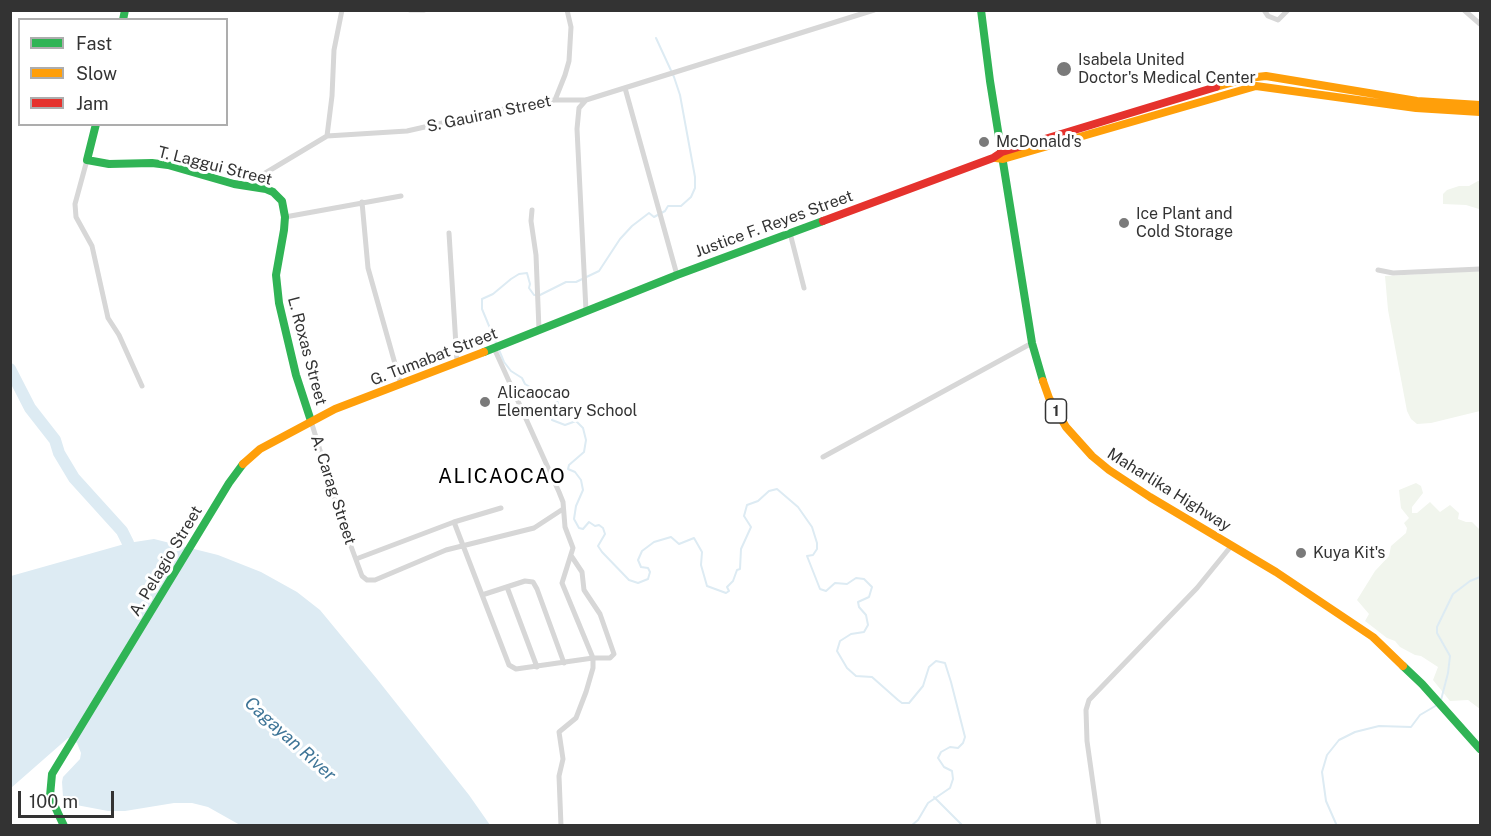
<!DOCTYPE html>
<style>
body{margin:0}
#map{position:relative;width:1491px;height:836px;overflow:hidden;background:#fff;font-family:"Public Sans",sans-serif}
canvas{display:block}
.frame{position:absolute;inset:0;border:12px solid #333;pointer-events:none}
.legend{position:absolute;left:18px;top:18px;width:210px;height:108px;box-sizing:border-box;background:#fff;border:2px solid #adadad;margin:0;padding:8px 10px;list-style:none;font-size:18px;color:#333}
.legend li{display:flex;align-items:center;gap:12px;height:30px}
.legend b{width:30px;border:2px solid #adadad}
.scale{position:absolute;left:18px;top:791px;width:96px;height:27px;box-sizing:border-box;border:3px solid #333;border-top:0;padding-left:8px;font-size:18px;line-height:21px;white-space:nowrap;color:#333;-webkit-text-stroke:4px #fff;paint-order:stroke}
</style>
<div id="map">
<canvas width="1491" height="836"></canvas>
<div class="frame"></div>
<ul class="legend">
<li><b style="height:8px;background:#30b455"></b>Fast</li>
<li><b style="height:8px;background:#ff9f0a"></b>Slow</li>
<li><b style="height:8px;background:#e5322d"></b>Jam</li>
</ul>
<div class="scale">100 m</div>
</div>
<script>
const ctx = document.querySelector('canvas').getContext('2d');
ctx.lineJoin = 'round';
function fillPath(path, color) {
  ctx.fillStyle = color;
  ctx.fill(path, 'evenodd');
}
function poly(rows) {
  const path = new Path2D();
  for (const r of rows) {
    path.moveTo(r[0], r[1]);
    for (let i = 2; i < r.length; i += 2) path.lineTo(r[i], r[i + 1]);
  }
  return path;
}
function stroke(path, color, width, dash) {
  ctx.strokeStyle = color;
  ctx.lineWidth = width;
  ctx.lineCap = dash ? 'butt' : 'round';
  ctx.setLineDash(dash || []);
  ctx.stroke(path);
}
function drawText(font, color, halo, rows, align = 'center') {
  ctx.font = font + ' "Public Sans",sans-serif';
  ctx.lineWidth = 6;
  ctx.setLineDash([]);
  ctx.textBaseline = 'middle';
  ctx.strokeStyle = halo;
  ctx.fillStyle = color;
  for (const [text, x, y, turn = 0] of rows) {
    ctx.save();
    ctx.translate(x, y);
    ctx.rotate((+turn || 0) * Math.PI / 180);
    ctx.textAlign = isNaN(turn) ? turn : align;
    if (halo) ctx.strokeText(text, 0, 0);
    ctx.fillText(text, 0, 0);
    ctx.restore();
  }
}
fillPath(poly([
 [1478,181,1480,181,1480,212,1479,209,1466,205,1443,204,1443,194,1447,190,1459,186,1469,186],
 [1480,271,1480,411,1431,423,1417,424,1411,419,1407,411,1388,310,1385,276],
 [1416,483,1421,486,1423,493,1412,507,1412,513,1417,513,1430,502,1440,512,1450,505,1459,513,1458,519,1466,522,1472,522,1480,530,1480,709,1468,700,1450,701,1433,680,1438,667,1421,656,1415,655,1400,647,1395,641,1387,638,1365,621,1369,614,1357,600,1375,571,1389,556,1391,546,1406,533,1407,528,1404,523,1409,518,1401,508,1399,490]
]), '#f1f5ed');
fillPath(poly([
 [154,539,218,555,261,572,297,592,320,610,377,679,469,795,490,825,240,825,208,807,192,803,174,803,125,811,108,811,71,804,63,797,62,782,63,777,80,759,81,753,77,743,68,738,11,788,11,576,128,543]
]), '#ddebf3');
stroke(poly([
 [656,38,674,77,680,95,695,177,695,188,691,197,681,206,668,206,665,211,654,217,649,213,632,226,620,239,599,271,576,282,566,282,540,295,534,295,529,288,530,284,527,273,519,274,511,279,493,294,482,299,482,309,504,362,511,371,522,378,525,384,540,393,541,396,547,399,551,395,556,397,559,407,553,413,552,420,565,425,576,421,583,428,586,440,584,452,569,465,568,469,575,472,581,480,583,490,576,506,574,519,579,528,583,529,589,522,595,526,599,525,603,528,605,534,598,546,602,552,629,580,638,583,648,579,650,572,648,568,641,567,638,560,642,551,654,542,671,537,679,544,694,538,702,552,701,565,707,586,726,593,729,591,727,587,733,581,737,570,740,569,741,549,751,527,744,516,747,505,758,501,769,491,777,489,798,507,812,527,817,543,817,549,813,555,807,556,820,589,826,591,835,583,847,584,856,578,864,579,872,587,869,597,858,602,859,607,866,615,868,625,864,632,851,634,840,641,837,651,847,668,856,676,872,677,898,700,902,703,909,703,923,686,929,667,936,661,945,663,951,682,965,737,963,743,958,748,950,747,941,752,938,758,944,767,952,771,953,779,950,788,928,803,918,820,911,826],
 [1441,700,1448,673,1450,656,1437,633,1437,627,1453,594,1470,581,1480,577],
 [934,797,963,826],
 [1337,826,1326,801,1322,772,1327,755,1339,740,1355,732,1379,726,1411,727,1420,715,1437,705]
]), '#ddebf3', 2);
stroke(poly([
 [10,369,30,408,55,440,59,453,74,478,122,531,128,543,127,557]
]), '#ddebf3', 12);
stroke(poly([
 [410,10,424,10],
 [1264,10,1268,16,1278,20,1288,10],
 [1464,10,1480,24],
 [625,88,677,275],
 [555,100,565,75,569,61,571,27,567,10],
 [327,136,332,96,334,50,342,10],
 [87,160,75,204,76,217,92,246,108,318,119,335,142,386],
 [252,187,262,175,327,136,407,131,535,102,555,100,586,100,874,10],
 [362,202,368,268,401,385],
 [532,210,531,221,536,255,539,330],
 [285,217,401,196],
 [449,233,457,362],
 [790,233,804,288],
 [1378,270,1393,273,1480,269],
 [586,311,577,129,579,108,586,100],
 [494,348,559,492,563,502,565,527,573,548,562,583,593,658,593,668,586,692,576,718,559,732,563,759,559,776,561,826],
 [311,421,342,522,362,576,367,580,375,580,446,550,534,528,563,509],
 [823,457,1032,343],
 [454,522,501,508],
 [356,559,454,522,509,665,516,669,593,658,610,658,614,654,600,614,584,590,582,572,572,557],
 [507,587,537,667],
 [482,595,525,581,533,582,537,589,564,663],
 [1099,826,1087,741,1086,710,1089,700,1197,588,1232,545]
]), '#d7d7d7', 5);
stroke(poly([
 [981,10,990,81,1032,343,1043,381],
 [123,20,125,10],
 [96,124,87,160,109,164,152,163,168,165,234,184,266,189,273,192,282,201,285,217,284,230,276,275,279,303,296,375,311,421],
 [484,352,677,275,823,221],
 [1403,666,1422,684,1480,749],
 [64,826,50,796,52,774,229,483,243,464]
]), '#30b455', 8);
stroke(poly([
 [1216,87,1248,78,1266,76,1417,101,1480,105],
 [996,158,1003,159,1256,86,1416,108,1480,112],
 [1043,381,1049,398,1066,427,1092,456,1109,470,1150,497,1276,572,1373,637,1403,666],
 [243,464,260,449,335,409,484,352]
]), '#ff9f0a', 8);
stroke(poly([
 [823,221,993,158,1002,152,1216,87]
]), '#e5322d', 8);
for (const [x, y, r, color] of [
 [1064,69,8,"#7a7a7a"],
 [984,142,6,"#7a7a7a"],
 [1124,223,6,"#7a7a7a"],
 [485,402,6,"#7a7a7a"],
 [1301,553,6,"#7a7a7a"]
]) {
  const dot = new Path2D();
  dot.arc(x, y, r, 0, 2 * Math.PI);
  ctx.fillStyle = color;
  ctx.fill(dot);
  stroke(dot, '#fff', 2);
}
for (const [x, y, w] of [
 [1056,411,21]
]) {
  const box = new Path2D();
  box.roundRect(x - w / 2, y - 12, w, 24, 4.5);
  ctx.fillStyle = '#fff';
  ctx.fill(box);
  stroke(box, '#333', 1.5);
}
drawText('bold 15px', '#333', null, [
 ["1",1056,411]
]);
drawText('16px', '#333', '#fff', [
 ["Isabela United",1078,60],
 ["Doctor's Medical Center",1078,78],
 ["McDonald's",996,142],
 ["Ice Plant and",1136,214],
 ["Cold Storage",1136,232],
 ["Alicaocao",497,393],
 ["Elementary School",497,411],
 ["Kuya Kit's",1313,553]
], 'left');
drawText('16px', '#333', '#fff', [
 ["S. Gauiran Street",489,114,-12],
 ["T. Laggui Street",215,166,14],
 ["Justice F. Reyes Street",774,224,-20],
 ["L. Roxas Street",307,351,75],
 ["G. Tumabat Street",434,357,-21],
 ["A. Carag Street",333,490,72],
 ["Maharlika Highway",1169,490,32],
 ["A. Pelagio Street",166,561,-59]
]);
drawText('italic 18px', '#3f7597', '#fff', [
 ["Cagayan River",290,739,42]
]);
ctx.letterSpacing = '1.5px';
drawText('20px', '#000', '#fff', [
 ["ALICAOCAO",502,477]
]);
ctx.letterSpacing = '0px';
</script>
